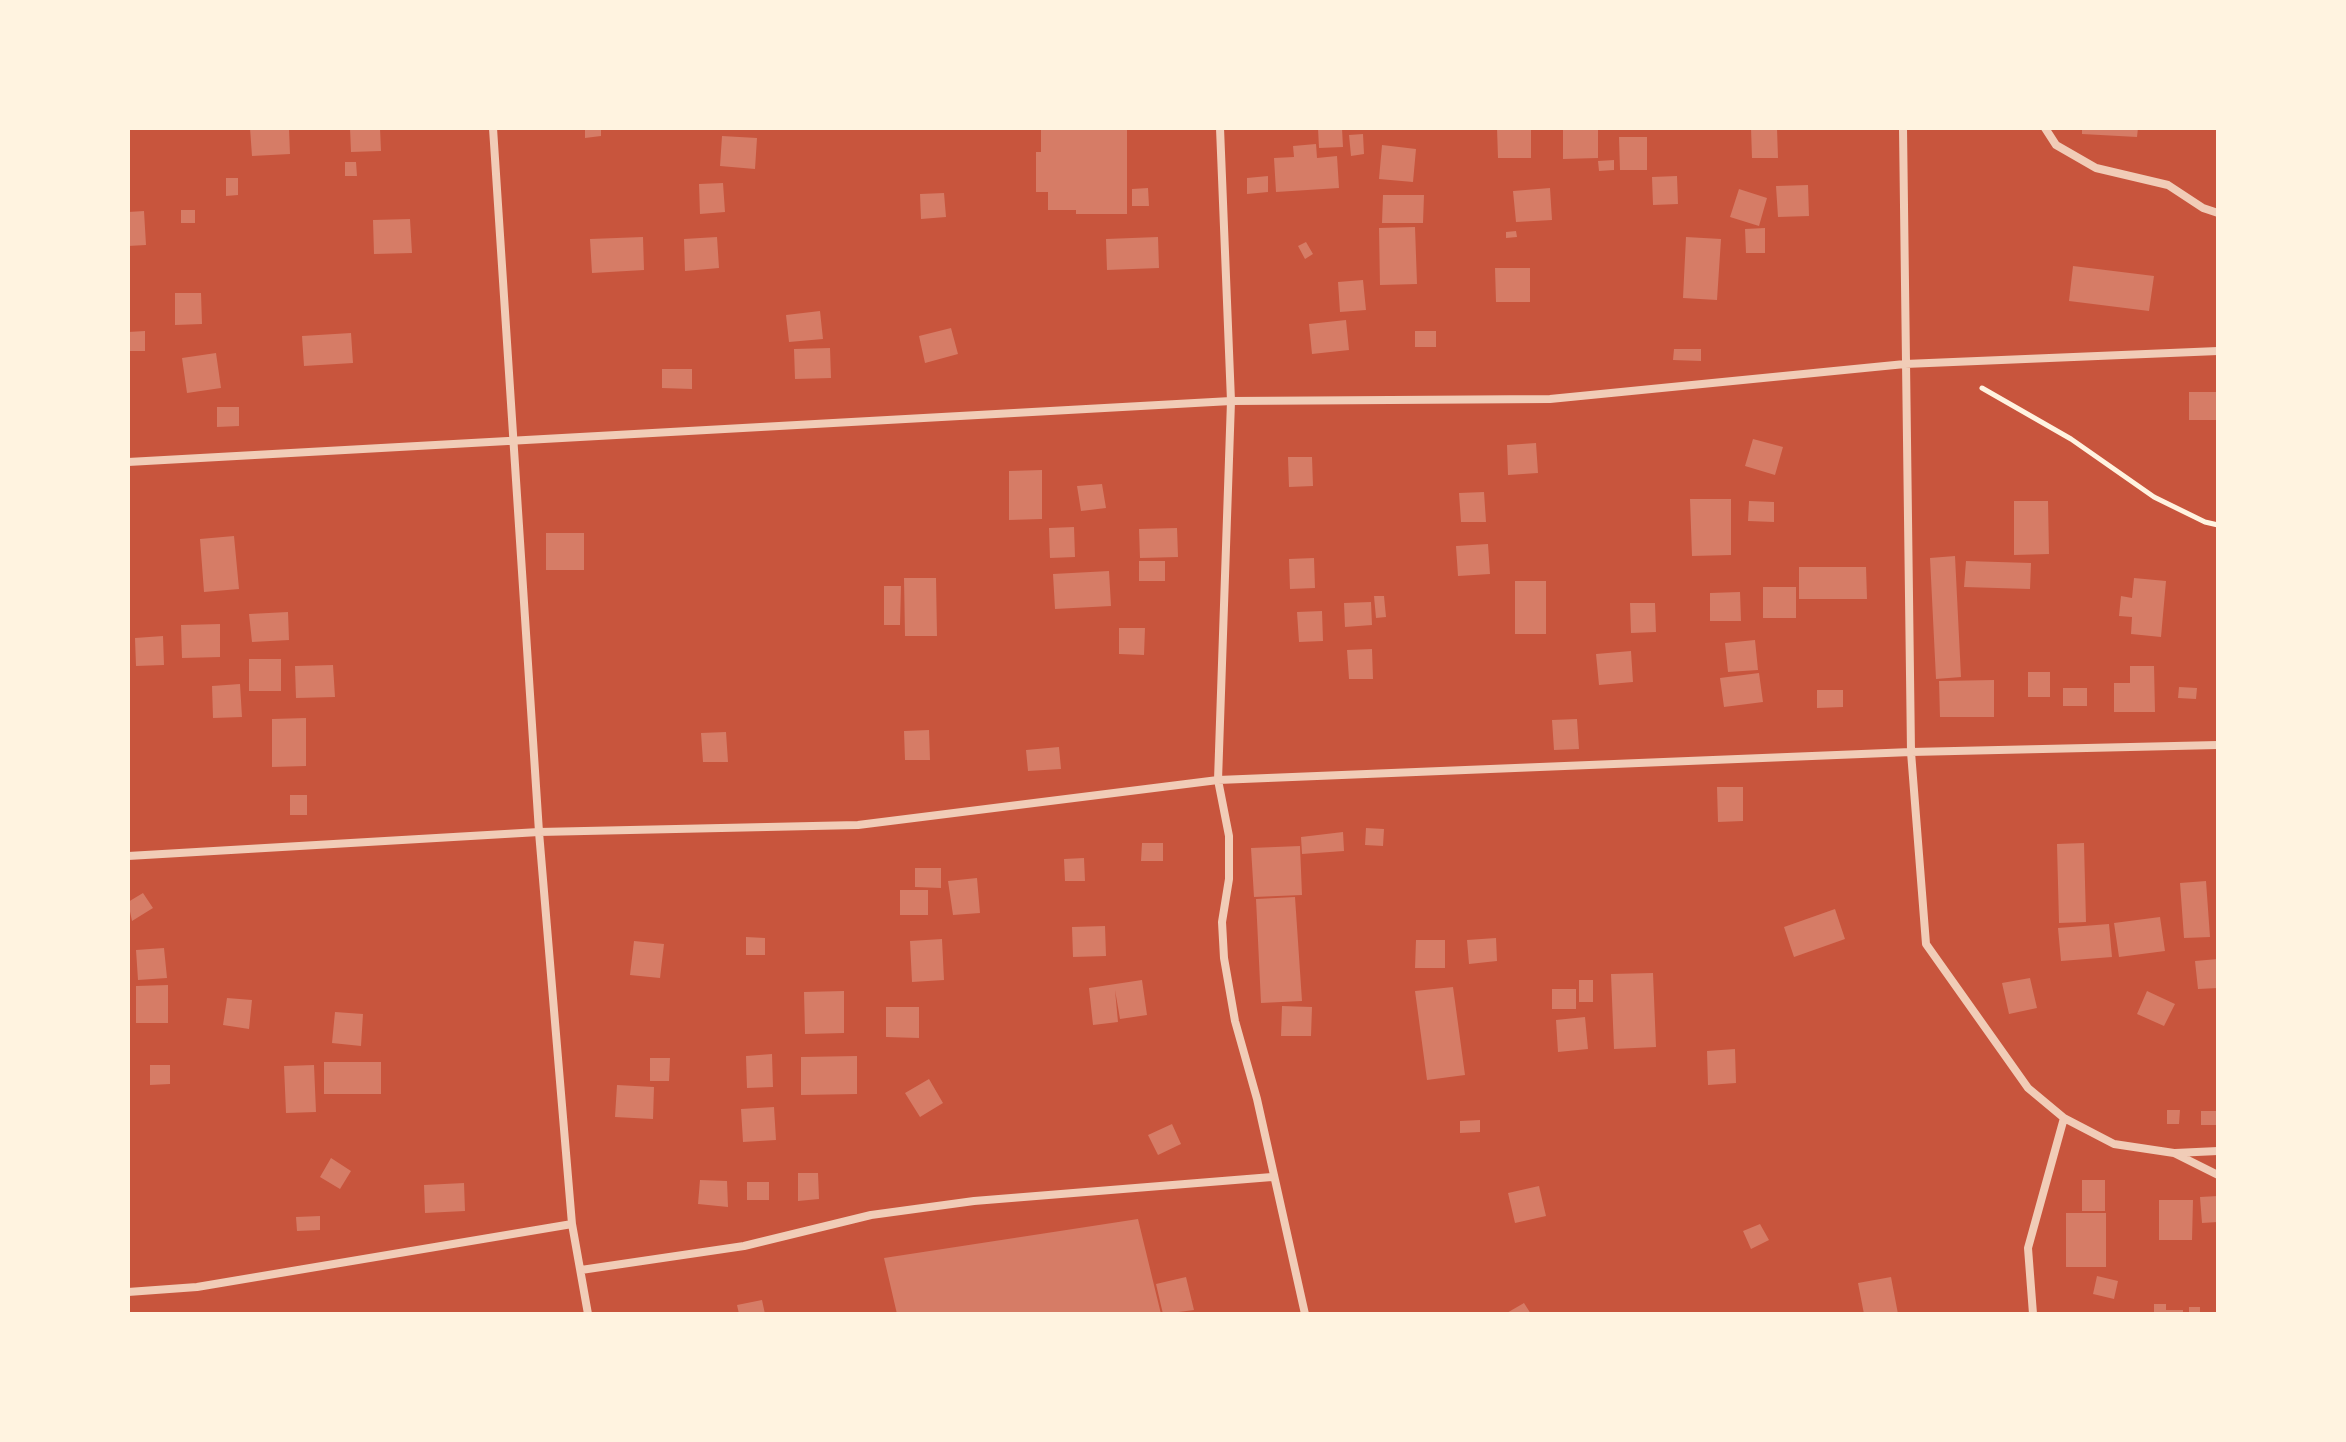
<!DOCTYPE html>
<style>
body{margin:0}
#map{position:relative;width:2346px;height:1442px;overflow:hidden;background:#c8553d;font-family:Raleway,sans-serif}
canvas{display:block}
.frame{position:absolute;inset:0;border:130px solid #fff3e0;pointer-events:none}
</style>
<div id="map">
<canvas width="2346" height="1442"></canvas>
<div class="frame"></div>
</div>
<script>
const ctx = document.querySelector('canvas').getContext('2d');
ctx.lineJoin = 'round';
function fillPath(path, color) {
  ctx.fillStyle = color;
  ctx.fill(path, 'evenodd');
}
function poly(rows) {
  const path = new Path2D();
  for (const r of rows) {
    path.moveTo(r[0], r[1]);
    for (let i = 2; i < r.length; i += 2) path.lineTo(r[i], r[i + 1]);
  }
  return path;
}
function stroke(path, color, width, dash) {
  ctx.strokeStyle = color;
  ctx.lineWidth = width;
  ctx.lineCap = dash ? 'butt' : 'round';
  ctx.setLineDash(dash || []);
  ctx.stroke(path);
}
fillPath(poly([
 [250,128,289,128,290,154,252,156],
 [350,128,380,128,381,151,351,152],
 [585,128,601,128,601,136,585,138],
 [1041,128,1127,128,1127,214,1076,214,1076,210,1048,210,1048,192,1036,192,1036,152,1041,152],
 [1318,128,1342,128,1343,147,1319,148],
 [1497,128,1531,128,1531,158,1498,158],
 [1751,128,1777,128,1778,158,1752,158],
 [2082,128,2138,128,2137,137,2082,134],
 [1563,129,1598,129,1598,158,1563,159],
 [1363,134,1364,154,1351,156,1349,135],
 [722,136,757,138,755,169,720,166],
 [1619,137,1647,137,1647,170,1620,170],
 [1316,144,1317,158,1337,156,1339,188,1276,192,1274,158,1294,157,1293,146],
 [1382,145,1416,149,1413,182,1379,179],
 [1614,160,1614,170,1599,171,1598,161],
 [345,162,356,162,357,176,345,176],
 [1268,176,1268,192,1247,194,1247,178],
 [1677,176,1678,204,1653,205,1652,177],
 [226,178,238,178,238,195,226,196],
 [723,183,725,212,700,214,699,184],
 [1808,185,1809,216,1778,217,1776,186],
 [1148,188,1149,206,1132,206,1132,189],
 [1550,188,1552,220,1516,222,1513,191],
 [1739,189,1767,198,1759,226,1730,217],
 [944,193,946,217,921,219,920,194],
 [1383,195,1424,195,1423,223,1382,223],
 [181,210,195,210,195,223,181,223],
 [144,211,146,245,128,246,128,212],
 [410,219,412,253,374,254,373,220],
 [1415,227,1417,284,1380,285,1379,228],
 [1765,228,1765,253,1746,253,1745,229],
 [1516,231,1517,237,1506,238,1506,232],
 [643,237,644,270,592,273,590,239],
 [717,237,719,268,685,271,684,239],
 [1158,237,1159,268,1107,270,1106,239],
 [1686,237,1721,239,1717,300,1683,298],
 [1306,242,1313,254,1305,259,1298,246],
 [2073,266,2154,276,2149,311,2069,301],
 [1495,268,1530,268,1530,302,1496,302],
 [1363,280,1366,310,1340,312,1338,282],
 [175,293,201,293,202,324,175,325],
 [820,311,823,339,789,342,786,315],
 [1346,320,1349,350,1312,354,1309,324],
 [951,328,958,354,925,363,919,336],
 [145,331,145,351,128,351,128,332],
 [1415,331,1436,331,1436,347,1415,347],
 [351,333,353,363,304,366,302,336],
 [830,348,831,378,795,379,794,349],
 [1674,349,1701,349,1701,361,1673,360],
 [216,353,221,388,187,393,182,358],
 [662,369,692,369,692,389,662,388],
 [2189,392,2218,392,2218,420,2189,420],
 [217,407,239,407,239,426,217,427],
 [1753,439,1783,447,1775,475,1745,466],
 [1536,443,1538,473,1508,475,1507,445],
 [1288,457,1312,457,1313,486,1289,487],
 [1042,470,1042,519,1009,520,1009,471],
 [1102,484,1106,508,1081,511,1077,486],
 [1484,492,1486,522,1461,522,1459,493],
 [1690,499,1731,499,1731,555,1692,556],
 [1749,501,1774,502,1774,522,1748,521],
 [2014,501,2048,501,2049,554,2014,555],
 [1074,527,1075,557,1050,558,1049,528],
 [1177,528,1178,557,1140,558,1139,529],
 [546,533,584,533,584,570,546,570],
 [234,536,239,589,204,592,200,539],
 [1488,544,1490,574,1458,576,1456,546],
 [1955,556,1961,677,1936,679,1930,558],
 [1314,558,1315,588,1290,589,1289,559],
 [1139,561,1165,561,1165,581,1139,581],
 [1966,561,2031,563,2030,589,1964,587],
 [1799,567,1866,567,1867,599,1799,599],
 [1109,571,1111,606,1055,609,1053,574],
 [904,578,936,578,937,636,905,636],
 [2134,578,2166,581,2161,637,2131,634,2132,617,2119,616,2121,596,2132,598],
 [1515,581,1546,581,1546,634,1515,634],
 [884,586,901,586,900,625,884,625],
 [1763,587,1796,587,1796,618,1763,618],
 [1740,592,1741,621,1710,621,1710,593],
 [1374,596,1384,596,1386,617,1376,618],
 [1371,602,1372,625,1345,627,1344,603],
 [1630,603,1655,603,1656,632,1631,633],
 [1322,611,1323,641,1299,642,1297,612],
 [288,612,289,640,252,642,249,614],
 [220,624,220,657,182,658,181,625],
 [1119,628,1145,628,1144,655,1119,654],
 [163,636,164,665,136,666,135,638],
 [1755,640,1758,670,1728,672,1725,643],
 [1372,649,1373,679,1349,679,1347,650],
 [1631,651,1633,682,1599,685,1596,654],
 [249,659,281,659,281,691,249,691],
 [333,665,335,697,296,698,295,666],
 [2130,666,2154,666,2155,712,2114,712,2114,683,2130,683],
 [2028,672,2050,672,2050,697,2028,697],
 [1759,673,1763,702,1724,707,1720,678],
 [1994,680,1994,717,1940,717,1939,681],
 [240,684,242,717,213,718,212,686],
 [2179,687,2197,688,2196,699,2178,698],
 [2063,688,2087,688,2087,706,2063,706],
 [1817,690,1843,690,1843,707,1817,708],
 [306,718,306,766,272,767,272,719],
 [1577,719,1579,749,1554,750,1552,720],
 [929,730,930,760,905,760,904,731],
 [726,732,728,762,703,762,701,733],
 [1059,747,1061,769,1028,771,1026,750],
 [1717,787,1743,787,1743,821,1718,822],
 [290,795,307,795,307,815,290,815],
 [1366,828,1384,829,1383,846,1365,845],
 [1343,832,1344,851,1302,854,1301,837],
 [1142,843,1163,843,1163,861,1141,861],
 [2084,843,2086,922,2059,923,2057,844],
 [1300,846,1302,895,1254,897,1251,848],
 [1084,858,1085,881,1065,881,1064,859],
 [915,868,941,868,941,888,915,887],
 [977,878,980,913,953,915,948,881],
 [2206,881,2210,937,2184,938,2180,883],
 [900,890,928,890,928,915,900,915],
 [143,893,153,908,132,921,128,902],
 [1295,897,1302,1001,1261,1003,1256,899],
 [1835,909,1845,939,1794,957,1784,927],
 [2160,917,2165,951,2119,957,2114,923],
 [2109,924,2112,957,2061,961,2058,928],
 [1105,926,1106,956,1073,957,1072,927],
 [746,937,765,938,765,955,746,955],
 [1496,938,1497,961,1469,964,1467,940],
 [942,939,944,980,912,982,910,941],
 [1416,940,1445,940,1445,968,1415,968],
 [634,941,664,944,660,978,630,975],
 [164,948,167,978,138,980,136,950],
 [2218,959,2218,988,2198,989,2195,961],
 [1653,973,1656,1047,1614,1049,1611,974],
 [2030,978,2037,1008,2009,1014,2002,983],
 [1142,980,1147,1015,1120,1019,1115,990,1118,1022,1093,1025,1089,988],
 [1579,980,1593,980,1593,1002,1579,1002],
 [168,985,168,1023,136,1023,136,986],
 [1453,987,1465,1075,1427,1080,1415,991],
 [1552,989,1576,989,1576,1009,1552,1009],
 [844,991,844,1033,805,1034,804,992],
 [2147,991,2175,1004,2164,1026,2137,1014],
 [227,998,252,1000,249,1029,223,1025],
 [1282,1006,1312,1007,1311,1036,1281,1036],
 [886,1007,919,1007,919,1038,886,1037],
 [335,1012,363,1014,361,1046,332,1043],
 [1585,1017,1588,1049,1558,1052,1556,1020],
 [1735,1049,1736,1083,1708,1085,1707,1051],
 [772,1054,773,1087,747,1088,746,1056],
 [857,1056,857,1094,801,1095,801,1057],
 [650,1058,670,1058,669,1081,650,1081],
 [324,1062,381,1062,381,1094,324,1094],
 [150,1065,170,1065,170,1084,150,1085],
 [314,1065,316,1112,286,1113,284,1066],
 [929,1079,943,1103,920,1117,905,1093],
 [617,1085,654,1087,653,1119,615,1117],
 [774,1107,776,1140,743,1142,741,1109],
 [2167,1110,2180,1110,2179,1124,2167,1124],
 [2201,1111,2218,1111,2218,1125,2201,1125],
 [1480,1120,1480,1132,1460,1133,1460,1121],
 [1172,1124,1181,1144,1158,1155,1148,1135],
 [331,1158,351,1171,340,1189,320,1177],
 [798,1173,818,1173,819,1199,798,1201],
 [700,1180,727,1181,728,1207,698,1204],
 [2082,1180,2105,1180,2105,1211,2082,1211],
 [747,1182,769,1182,769,1200,747,1200],
 [464,1183,465,1211,425,1213,424,1185],
 [1539,1186,1546,1216,1515,1223,1508,1193],
 [2218,1196,2218,1222,2202,1223,2200,1197],
 [2159,1200,2193,1200,2192,1240,2159,1240],
 [2066,1213,2106,1213,2106,1267,2066,1267],
 [320,1216,320,1230,297,1231,296,1217],
 [1138,1219,1161,1314,897,1314,884,1258],
 [1760,1224,1769,1240,1751,1249,1743,1231],
 [2097,1276,2118,1281,2114,1299,2093,1294],
 [1186,1277,1194,1310,1163,1314,1156,1284],
 [1891,1277,1898,1314,1864,1314,1858,1283],
 [762,1300,765,1314,739,1314,737,1305],
 [1524,1303,1531,1314,1505,1314],
 [2154,1304,2166,1304,2166,1310,2183,1310,2183,1314,2154,1314],
 [2189,1307,2200,1307,2200,1314,2189,1314]
]), '#d67c66');
stroke(poly([
 [1982,388,2071,439,2154,497,2205,522,2218,525]
]), '#fff3e0', 5);
stroke(poly([
 [493,128,539,832,572,1224,588,1314],
 [1220,128,1231,401,1218,780,1911,752,2218,745],
 [1903,128,1911,752,1926,944,2028,1088,2064,1118,2114,1144,2174,1153,2218,1175],
 [2045,128,2056,145,2096,168,2168,185,2203,208,2218,213],
 [128,462,1231,401,1550,399,1905,364,2218,351],
 [128,856,539,832,858,825,1218,780,1229,836,1229,879,1222,922,1224,958,1235,1021,1257,1099,1305,1314],
 [2175,1153,2218,1151],
 [581,1270,744,1246,871,1215,974,1201,1272,1177],
 [128,1292,197,1287,572,1224],
 [2033,1314,2028,1248,2064,1118]
]), '#f1ccb7', 8);
</script>
